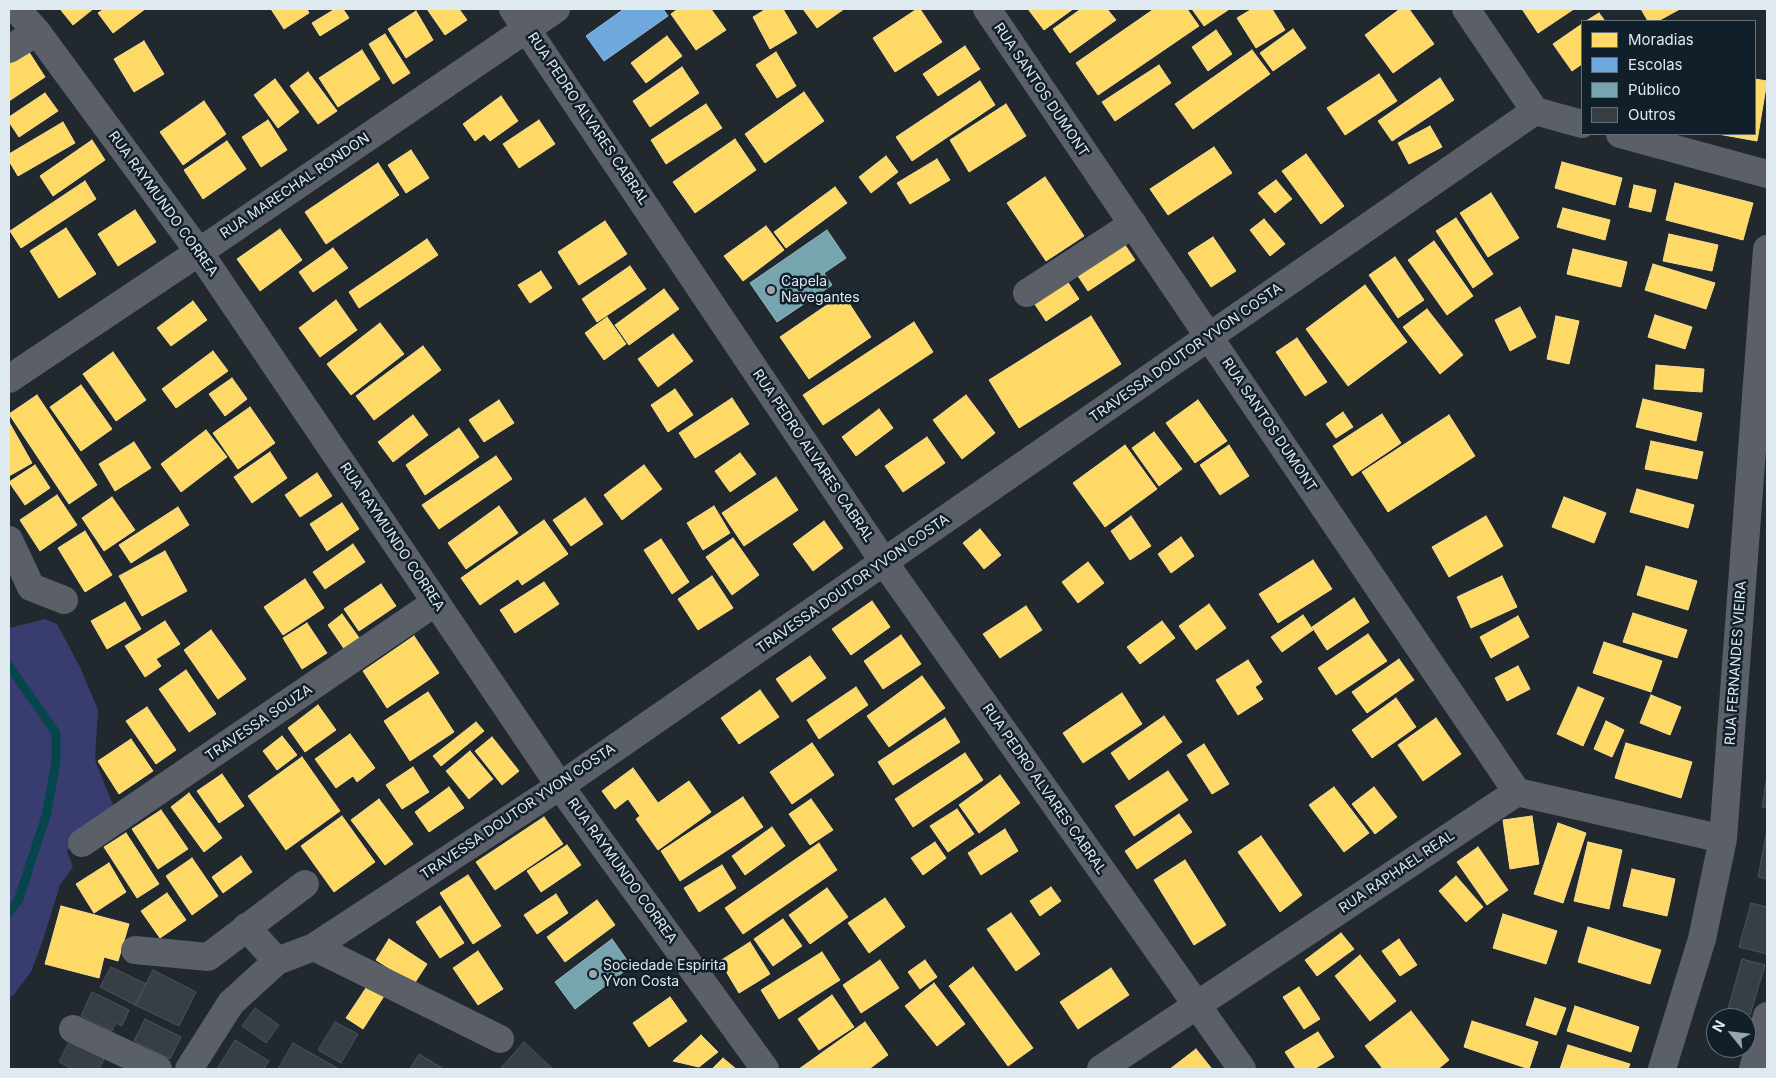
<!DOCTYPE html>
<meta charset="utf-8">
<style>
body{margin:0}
#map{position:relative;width:1776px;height:1078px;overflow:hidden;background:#21282e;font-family:Inter,sans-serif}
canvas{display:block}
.frame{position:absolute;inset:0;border:10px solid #dfe9f0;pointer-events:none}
.legend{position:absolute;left:1581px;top:20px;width:175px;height:115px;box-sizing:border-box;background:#111f2a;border:1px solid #637079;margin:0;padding:6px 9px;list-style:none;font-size:15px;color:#dfe9f0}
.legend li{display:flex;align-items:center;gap:10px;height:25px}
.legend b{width:25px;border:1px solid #637079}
.north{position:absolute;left:1706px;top:1008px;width:50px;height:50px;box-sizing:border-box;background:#111f2a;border:1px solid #637079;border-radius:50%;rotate:299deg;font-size:14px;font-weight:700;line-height:20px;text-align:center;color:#dfe9f0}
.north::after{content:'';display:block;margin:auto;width:18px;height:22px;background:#9ca5ac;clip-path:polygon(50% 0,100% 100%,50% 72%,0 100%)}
</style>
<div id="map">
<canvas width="1776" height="1078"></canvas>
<div class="frame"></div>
<ul class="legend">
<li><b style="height:14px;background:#ffd966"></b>Moradias</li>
<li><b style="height:14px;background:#6fa8dc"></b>Escolas</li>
<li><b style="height:14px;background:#76a5af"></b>Público</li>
<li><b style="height:14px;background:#383f44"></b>Outros</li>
</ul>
<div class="north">N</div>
</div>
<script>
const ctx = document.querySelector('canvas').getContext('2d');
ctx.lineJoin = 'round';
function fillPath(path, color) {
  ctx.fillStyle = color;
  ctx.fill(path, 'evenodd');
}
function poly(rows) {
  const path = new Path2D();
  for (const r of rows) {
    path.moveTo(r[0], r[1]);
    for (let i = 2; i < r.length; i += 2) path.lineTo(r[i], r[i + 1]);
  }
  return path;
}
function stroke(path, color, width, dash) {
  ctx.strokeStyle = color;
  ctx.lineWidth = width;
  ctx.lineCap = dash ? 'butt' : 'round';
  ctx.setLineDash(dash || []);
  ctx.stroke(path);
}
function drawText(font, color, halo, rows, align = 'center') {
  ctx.font = font + ' Inter,sans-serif';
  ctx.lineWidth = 5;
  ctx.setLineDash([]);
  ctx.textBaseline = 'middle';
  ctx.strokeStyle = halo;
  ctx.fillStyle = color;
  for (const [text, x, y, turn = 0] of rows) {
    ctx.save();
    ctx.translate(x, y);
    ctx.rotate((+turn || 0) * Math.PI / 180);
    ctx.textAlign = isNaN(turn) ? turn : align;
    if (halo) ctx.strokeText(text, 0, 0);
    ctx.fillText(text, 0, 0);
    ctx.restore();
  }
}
fillPath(poly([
 [45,619,57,624,80,667,98,710,95,760,113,805,67,851,73,867,60,885,43,940,31,972,12,997,9,994,9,628]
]), '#393c6e');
const homes = poly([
 [60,9,93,9,73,25,60,9],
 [104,9,145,9,113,33,98,13,104,9],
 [271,9,307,9,309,13,284,29,271,9],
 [335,9,343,9,349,18,320,36,312,23,335,9],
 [427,9,459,9,467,20,445,35,427,9],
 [678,9,711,9,726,30,696,50,671,14,678,9],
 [766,9,783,9,797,33,770,49,753,17,766,9],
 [803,9,844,9,817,28,803,9],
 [917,9,920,9,942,42,895,72,873,38,917,9],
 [1028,9,1073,9,1044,30,1028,9],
 [1081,9,1107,9,1116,20,1070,53,1053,29,1081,9],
 [1154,9,1187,9,1199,26,1098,95,1076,63,1154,9],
 [1192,9,1227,9,1228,10,1204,26,1192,9],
 [1252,9,1272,9,1285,30,1256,48,1237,18,1252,9],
 [1400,9,1409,9,1434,44,1393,73,1365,35,1400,9],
 [1522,9,1574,9,1538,33,1522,9],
 [1641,9,1680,9,1658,21,1648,21,1641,9],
 [416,11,433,40,406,58,388,29,416,11],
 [1599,13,1605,21,1586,21,1599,13],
 [1582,24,1582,64,1572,71,1553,44,1582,24],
 [1293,29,1306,48,1273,71,1260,53,1293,29],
 [1216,30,1232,54,1208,71,1192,47,1216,30],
 [385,34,410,73,393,84,369,44,385,34],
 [667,36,682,56,646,83,631,63,667,36],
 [144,41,164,74,134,92,114,59,144,41],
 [25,46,45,77,9,101,9,56,25,46],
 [965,46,980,69,938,96,923,74,965,46],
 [362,50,380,79,338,107,319,78,362,50],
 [1252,50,1270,74,1193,129,1175,104,1252,50],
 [776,52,796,86,777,98,756,65,776,52],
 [1159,65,1171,83,1115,121,1102,102,1159,65],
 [682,67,699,93,650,127,633,101,682,67],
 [308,72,337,111,318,124,290,86,308,72],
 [1379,74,1397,101,1345,135,1327,108,1379,74],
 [1440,78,1454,100,1392,141,1378,121,1440,78],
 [275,79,299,112,278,128,254,95,275,79],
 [1755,79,1767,81,1757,141,1718,134,1755,134,1755,79],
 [980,81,995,105,912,161,896,137,980,81],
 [804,92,824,121,765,163,745,134,804,92],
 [45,93,58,111,19,137,9,122,9,117,45,93],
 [501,96,518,121,490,141,484,134,475,141,463,124,501,96],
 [204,101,226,134,183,165,160,132,204,101],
 [706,104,722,128,666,164,651,140,706,104],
 [1006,104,1026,136,969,172,950,140,1006,104],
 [268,120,287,150,261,167,242,137,268,120],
 [539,120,555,144,519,168,503,144,539,120],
 [63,122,75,143,18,176,9,161,9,154,63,122],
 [1430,126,1442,147,1409,164,1398,143,1430,126],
 [735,139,756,170,695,213,673,182,735,139],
 [92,140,105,160,53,196,40,176,92,140],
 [227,141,246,169,203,199,184,170,227,141],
 [1214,147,1232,173,1168,215,1150,189,1214,147],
 [411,150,429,178,406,193,388,165,411,150],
 [1306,154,1344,206,1321,224,1282,171,1306,154],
 [886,156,898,172,871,193,859,177,886,156],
 [937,159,950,180,910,204,897,183,937,159],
 [1562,162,1622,178,1615,205,1555,188,1562,162],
 [378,163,399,195,326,244,305,212,378,163],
 [1045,177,1084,236,1046,261,1007,203,1045,177],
 [1276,180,1292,199,1275,213,1258,193,1276,180],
 [85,181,96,199,21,248,10,231,85,181],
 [1675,183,1753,203,1743,240,1666,220,1675,183],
 [1634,185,1656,190,1651,212,1629,207,1634,185],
 [835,187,847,203,786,248,774,232,835,187],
 [1491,193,1519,238,1488,257,1460,213,1491,193],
 [1563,208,1610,220,1605,240,1557,227,1563,208],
 [135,210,156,242,118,266,98,234,135,210],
 [1456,218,1493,274,1473,288,1436,231,1456,218],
 [1264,219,1285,244,1270,256,1250,230,1264,219],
 [605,221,627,254,579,285,558,252,605,221],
 [766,226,784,250,743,281,724,256,766,226],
 [66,228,96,274,59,298,30,251,66,228],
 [280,229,302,260,260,291,237,259,280,229],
 [1669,234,1718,245,1712,271,1663,261,1669,234],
 [1119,236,1135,260,1088,291,1072,267,1119,236],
 [1213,237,1236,271,1211,287,1188,253,1213,237],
 [427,239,438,255,359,308,349,292,427,239],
 [1434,241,1473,296,1447,315,1408,260,1434,241],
 [333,248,348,268,313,292,299,272,333,248],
 [1573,249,1627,262,1621,287,1567,274,1573,249],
 [1395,257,1424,300,1398,318,1369,275,1395,257],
 [1653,264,1715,283,1706,309,1645,290,1653,264],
 [630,266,646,289,597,322,582,299,630,266],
 [541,271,552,288,530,303,518,285,541,271],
 [1065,278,1079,299,1046,321,1032,300,1065,278],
 [1365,285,1407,342,1348,386,1306,329,1365,285],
 [664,289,679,309,629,345,615,325,664,289],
 [843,294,871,337,809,379,780,337,843,294],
 [336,300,357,330,320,357,299,328,336,300],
 [193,301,207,320,171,346,157,328,193,301],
 [1520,307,1536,337,1510,351,1495,320,1520,307],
 [1427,309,1463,355,1440,374,1403,327,1427,309],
 [1655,315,1692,327,1685,349,1648,337,1655,315],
 [1091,316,1121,364,1019,428,989,380,1091,316],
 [1556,316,1579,321,1569,364,1547,359,1556,316],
 [607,317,626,344,604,360,585,333,607,317],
 [914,322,933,352,823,425,803,395,914,322],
 [380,323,404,354,351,395,327,364,380,323],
 [673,334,693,361,658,387,638,359,673,334],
 [1297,338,1327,382,1305,396,1276,352,1297,338],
 [423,346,441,370,374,420,356,396,423,346],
 [213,351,228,371,176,408,162,389,213,351],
 [113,352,146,400,116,421,83,374,113,352],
 [1656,365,1704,369,1702,392,1654,389,1656,365],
 [232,378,247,399,225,416,209,394,232,378],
 [81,385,112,429,81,451,50,407,81,385],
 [675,389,693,415,668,432,651,405,675,389],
 [37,395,97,485,69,504,9,414,37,395],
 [966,395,995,433,962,459,933,420,966,395],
 [732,398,749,424,695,458,679,433,732,398],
 [1643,399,1702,413,1696,441,1636,427,1643,399],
 [499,400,514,423,484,442,469,420,499,400],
 [1198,400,1227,441,1195,463,1166,423,1198,400],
 [250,407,275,443,238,469,213,433,250,407],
 [879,409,893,428,856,456,842,437,879,409],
 [1343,412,1353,427,1336,438,1326,424,1343,412],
 [1382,414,1401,443,1352,476,1333,446,1382,414],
 [413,415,428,435,393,462,378,442,413,415],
 [1449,415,1475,456,1388,512,1362,472,1449,415],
 [9,422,32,463,9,476,9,422],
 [459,428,479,457,425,495,406,465,459,428],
 [206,430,227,457,181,492,161,464,206,430],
 [1154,432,1182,469,1159,486,1132,448,1154,432],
 [927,437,945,463,903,492,885,466,927,437],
 [1651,441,1703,452,1697,479,1645,469,1651,441],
 [134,442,151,468,115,491,99,464,134,442],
 [1125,445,1157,489,1105,527,1073,483,1125,445],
 [1229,445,1249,476,1220,495,1200,465,1229,445],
 [270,452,287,478,252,503,234,477,270,452],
 [740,453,756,474,730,492,715,471,740,453],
 [496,456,512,479,439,529,422,505,496,456],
 [35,465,50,488,25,505,9,482,35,465],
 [644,465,662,489,622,520,604,495,644,465],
 [317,473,332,496,300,517,285,495,317,473],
 [776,477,798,510,744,546,722,513,776,477],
 [1637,489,1694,505,1688,528,1630,512,1637,489],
 [57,495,77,525,40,551,20,520,57,495],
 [112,497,135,530,104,551,82,518,112,497],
 [1564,497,1606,513,1594,543,1552,527,1564,497],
 [585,498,603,524,571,546,553,520,585,498],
 [342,503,359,529,327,551,310,524,342,503],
 [499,506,518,533,466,569,448,543,499,506],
 [714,506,730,533,703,550,687,523,714,506],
 [178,507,189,525,131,563,119,545,178,507],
 [1131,516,1151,546,1130,560,1111,531,1131,516],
 [1486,516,1503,546,1449,577,1432,547,1486,516],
 [544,520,568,554,522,585,518,579,480,605,461,578,544,520],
 [824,521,843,548,813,571,793,544,824,521],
 [980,529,1001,555,984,569,963,543,980,529],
 [85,531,112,575,85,592,58,548,85,531],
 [1181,537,1194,556,1171,573,1158,554,1181,537],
 [733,538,759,575,732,595,706,557,733,538],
 [661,539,689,582,672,594,644,550,661,539],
 [353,544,365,562,325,589,313,572,353,544],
 [165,551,187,591,142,616,119,576,165,551],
 [1313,560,1332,589,1278,623,1259,594,1313,560],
 [1088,562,1104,583,1078,603,1062,582,1088,562],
 [1646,566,1697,581,1688,610,1637,595,1646,566],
 [712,576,733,608,698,630,678,599,712,576],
 [1502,576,1517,607,1471,628,1457,597,1502,576],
 [305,579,324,608,283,635,264,607,305,579],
 [544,582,559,604,515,633,500,610,544,582],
 [381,584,396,606,359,631,344,609,381,584],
 [1354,598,1369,622,1327,650,1312,627,1354,598],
 [872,601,890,627,851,655,832,629,872,601],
 [125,602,141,629,107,649,91,621,125,602],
 [1209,604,1226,628,1196,650,1179,626,1209,604],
 [1026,606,1042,630,1000,658,983,634,1026,606],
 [1633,613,1687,630,1677,658,1623,642,1633,613],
 [342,614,362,642,347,653,328,625,342,614],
 [1303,615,1313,630,1282,652,1271,637,1303,615],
 [1518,616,1529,637,1491,658,1480,637,1518,616],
 [165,621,180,644,156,659,161,666,145,677,125,646,165,621],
 [1162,621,1175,638,1140,664,1127,647,1162,621],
 [307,623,327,653,302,669,283,638,307,623],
 [211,630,246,679,218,699,184,650,211,630],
 [1368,634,1387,661,1336,695,1318,668,1368,634],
 [901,635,921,664,883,689,864,661,901,635],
 [414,636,439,673,387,708,363,671,414,636],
 [1604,642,1662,661,1651,692,1593,673,1604,642],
 [810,656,826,678,792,702,776,679,810,656],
 [1399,659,1414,680,1367,713,1352,692,1399,659],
 [1248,660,1262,682,1255,687,1263,699,1238,715,1216,680,1248,660],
 [1518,666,1530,689,1507,701,1495,678,1518,666],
 [186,670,216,714,189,732,159,689,186,670],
 [922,676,945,708,889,747,867,716,922,676],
 [856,687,868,705,819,739,807,720,856,687],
 [1578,687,1604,698,1583,746,1557,734,1578,687],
 [760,690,779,717,739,744,721,718,760,690],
 [428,692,454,732,410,761,384,721,428,692],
 [1122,693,1142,724,1083,763,1063,733,1122,693],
 [1651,695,1681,707,1670,735,1640,723,1651,695],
 [1396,698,1416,727,1372,758,1352,730,1396,698],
 [318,705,336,730,305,752,288,728,318,705],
 [147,707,176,750,156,764,126,721,147,707],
 [1164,716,1182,742,1129,780,1111,753,1164,716],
 [945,718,960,742,893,785,878,762,945,718],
 [1436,718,1461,754,1423,781,1398,745,1436,718],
 [1606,721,1624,730,1612,757,1594,749,1606,721],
 [476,722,484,731,441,766,433,756,476,722],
 [350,734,375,768,357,782,353,776,336,788,315,759,350,734],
 [282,736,297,755,277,770,263,751,282,736],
 [492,737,519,771,502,785,475,751,492,737],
 [131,739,153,771,119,794,98,761,131,739],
 [812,743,834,775,792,804,770,772,812,743],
 [1626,743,1692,762,1681,798,1615,778,1626,743],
 [1204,744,1229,784,1212,794,1187,755,1204,744],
 [470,751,493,779,469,799,446,771,470,751],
 [965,753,983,780,913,827,895,799,965,753],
 [302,757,340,811,286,850,248,796,302,757],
 [413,767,429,792,402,809,386,785,413,767],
 [633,768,658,803,689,781,711,812,658,850,636,819,640,816,628,799,615,809,602,791,633,768],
 [1168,771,1188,800,1134,836,1115,806,1168,771],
 [222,774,244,806,219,823,197,791,222,774],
 [1000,775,1020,803,979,833,959,805,1000,775],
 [449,787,464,808,429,832,415,812,449,787],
 [1334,787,1369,833,1344,852,1309,805,1334,787],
 [1374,787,1397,817,1375,834,1352,804,1374,787],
 [189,793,222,838,204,852,171,807,189,793],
 [743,797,763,827,680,881,661,851,743,797],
 [379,799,413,844,385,865,351,820,379,799],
 [811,799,833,830,810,845,789,814,811,799],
 [957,809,974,834,948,852,930,826,957,809],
 [161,810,188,849,158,869,132,829,161,810],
 [1179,814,1192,832,1137,869,1125,851,1179,814],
 [342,816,375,862,334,892,301,846,342,816],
 [1532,816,1539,864,1510,869,1503,820,1532,816],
 [544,817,563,844,495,890,476,862,544,817],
 [1558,823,1586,833,1563,903,1534,894,1558,823],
 [772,827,785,846,745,875,732,856,772,827],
 [1005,829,1018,851,981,875,968,853,1005,829],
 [126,833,159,884,137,898,104,847,126,833],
 [1261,836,1302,895,1280,912,1238,852,1261,836],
 [935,842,946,858,923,875,911,858,935,842],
 [1588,842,1622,850,1609,909,1574,901,1588,842],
 [819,843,837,870,743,934,725,908,819,843],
 [567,845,581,865,541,892,527,871,567,845],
 [1478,847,1508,890,1487,905,1457,862,1478,847],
 [241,856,252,872,223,893,212,877,241,856],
 [192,858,218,896,192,915,166,876,192,858],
 [1185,860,1226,925,1194,945,1154,880,1185,860],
 [109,863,126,892,94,913,76,884,109,863],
 [722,865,736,888,699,912,684,888,722,865],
 [1632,869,1675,879,1667,916,1623,906,1632,869],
 [468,875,501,926,473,944,440,893,468,875],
 [1456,876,1483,907,1466,922,1439,891,1456,876],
 [1051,887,1061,901,1040,916,1030,901,1051,887],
 [827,888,848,917,810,944,789,915,827,888],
 [167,893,186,920,160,938,141,911,167,893],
 [556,894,568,913,537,934,524,915,556,894],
 [885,898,905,927,869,953,848,923,885,898],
 [597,900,615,925,565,962,547,937,597,900],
 [61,906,129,924,118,961,104,957,99,978,45,964,61,906],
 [440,906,464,943,440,958,416,922,440,906],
 [1011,913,1040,954,1016,971,987,929,1011,913],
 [1503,914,1557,931,1546,964,1493,948,1503,914],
 [783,919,802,946,773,966,754,939,783,919],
 [1588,927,1661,950,1650,984,1578,962,1588,927],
 [1341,933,1354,949,1317,976,1305,960,1341,933],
 [389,939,427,964,414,984,376,960,389,939],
 [1399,939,1417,965,1400,976,1382,951,1399,939],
 [750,942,770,974,739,993,720,961,750,942],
 [478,951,503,989,478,1005,453,968,478,951],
 [822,952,840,980,779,1019,761,990,822,952],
 [1360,955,1396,1001,1370,1021,1335,976,1360,955],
 [880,960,899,988,861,1013,843,985,880,960],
 [925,960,937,977,920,989,908,972,925,960],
 [973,967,1033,1048,1008,1066,949,986,973,967],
 [1111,968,1129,995,1078,1029,1060,1002,1111,968],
 [934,983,965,1024,937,1046,905,1006,934,983],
 [368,985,384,996,363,1029,346,1018,368,985],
 [1299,987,1320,1019,1304,1029,1283,997,1299,987],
 [832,995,854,1027,819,1050,798,1019,832,995],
 [670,997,687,1021,649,1047,633,1023,670,997],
 [1535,998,1566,1008,1556,1035,1526,1025,1535,998],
 [1575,1006,1639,1027,1631,1052,1567,1031,1575,1006],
 [1411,1011,1449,1060,1438,1069,1383,1069,1365,1046,1411,1011],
 [1472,1021,1538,1042,1529,1069,1464,1047,1472,1021],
 [865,1022,888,1055,869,1069,799,1069,865,1022],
 [1318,1032,1334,1057,1314,1069,1296,1069,1285,1052,1318,1032],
 [701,1035,718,1052,699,1067,673,1061,701,1035],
 [1568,1045,1630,1064,1628,1069,1560,1069,1568,1045],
 [1196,1049,1212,1069,1170,1069,1196,1049],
 [723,1058,736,1069,712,1069,723,1058]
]);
fillPath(homes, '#ffd966');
stroke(homes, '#f5de8f', 1);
const schools = poly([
 [624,9,663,9,668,16,604,61,586,36,624,9]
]);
fillPath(schools, '#6fa8dc');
stroke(schools, '#91bce2', 1);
const public = poly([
 [827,230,846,258,824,273,832,285,777,322,750,283,827,230],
 [612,939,631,966,575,1009,555,982,612,939]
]);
fillPath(public, '#76a5af');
stroke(public, '#96b9c2', 1);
stroke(poly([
 [9,666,56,733,56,762,46,816,18,901,9,912]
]), '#06454c', 9);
const building = poly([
 [1767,776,1767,808,1762,807,1767,776],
 [1766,835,1767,836,1767,879,1758,877,1766,835],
 [1751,903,1767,907,1767,954,1739,947,1751,903],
 [1742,959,1765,965,1750,1015,1728,1009,1742,959],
 [111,967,146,984,135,1005,100,987,111,967],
 [153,970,196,992,179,1026,135,1005,153,970],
 [92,992,129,1010,122,1026,116,1023,112,1031,81,1016,92,992],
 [255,1008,279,1025,266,1043,242,1026,255,1008],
 [145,1019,181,1037,170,1059,134,1041,145,1019],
 [335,1022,358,1034,341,1063,318,1050,335,1022],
 [70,1040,105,1057,99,1069,73,1069,59,1062,70,1040],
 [235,1040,269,1061,264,1069,217,1069,235,1040],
 [524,1042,553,1069,502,1069,501,1068,524,1042],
 [293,1043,339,1069,278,1069,293,1043],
 [419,1054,444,1069,410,1069,419,1054]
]);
fillPath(building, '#383f44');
stroke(building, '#4b5358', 1);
stroke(poly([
 [16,9,37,32,199,252,560,786,765,1069],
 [513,9,884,562,1242,1069],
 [987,9,1517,792],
 [1466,9,1535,111],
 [9,49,37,32],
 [1535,111,1582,124],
 [1620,134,1767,174],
 [1027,293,1133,224],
 [9,379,199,252,556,9],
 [9,540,31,587,64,600],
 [82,843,436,602],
 [246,927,277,961],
 [314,947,500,1039],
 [135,950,208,957,305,884],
 [73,1029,158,1069],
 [189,1069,231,1003,277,961,314,947,560,786,1535,111],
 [1101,1069,1517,792,1723,839],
 [1662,1069,1702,939,1723,839,1767,249],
 [1753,1069,1767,1016]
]), '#5a5f68', 28);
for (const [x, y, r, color] of [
 [771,290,5,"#9ca5ac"],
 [593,974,5,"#9ca5ac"]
]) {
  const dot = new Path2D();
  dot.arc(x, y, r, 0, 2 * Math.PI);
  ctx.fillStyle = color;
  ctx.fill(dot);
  stroke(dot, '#111f2a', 2);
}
drawText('14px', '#dfe9f0', '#111f2a', [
 ["RUA SANTOS DUMONT",1041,90,56],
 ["RUA PEDRO ALVARES CABRAL",588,119,56],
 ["RUA MARECHAL RONDON",295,186,-34],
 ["RUA RAYMUNDO CORREA",163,204,54],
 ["TRAVESSA DOUTOR YVON COSTA",1186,353,-35],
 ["RUA SANTOS DUMONT",1269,425,56],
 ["RUA PEDRO ALVARES CABRAL",813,456,56],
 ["RUA RAYMUNDO CORREA",392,537,56],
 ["TRAVESSA DOUTOR YVON COSTA",853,584,-35],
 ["RUA FERNANDES VIEIRA",1736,663,-86],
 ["TRAVESSA SOUZA",259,723,-34],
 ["RUA PEDRO ALVARES CABRAL",1044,789,55],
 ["TRAVESSA DOUTOR YVON COSTA",518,812,-34],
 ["RUA RAYMUNDO CORREA",622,871,54],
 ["RUA RAPHAEL REAL",1397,872,-34]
]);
drawText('14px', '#dfe9f0', '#111f2a', [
 ["Capela",781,282],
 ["Navegantes",781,298],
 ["Sociedade Espírita",603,966],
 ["Yvon Costa",603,982]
], 'left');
</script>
